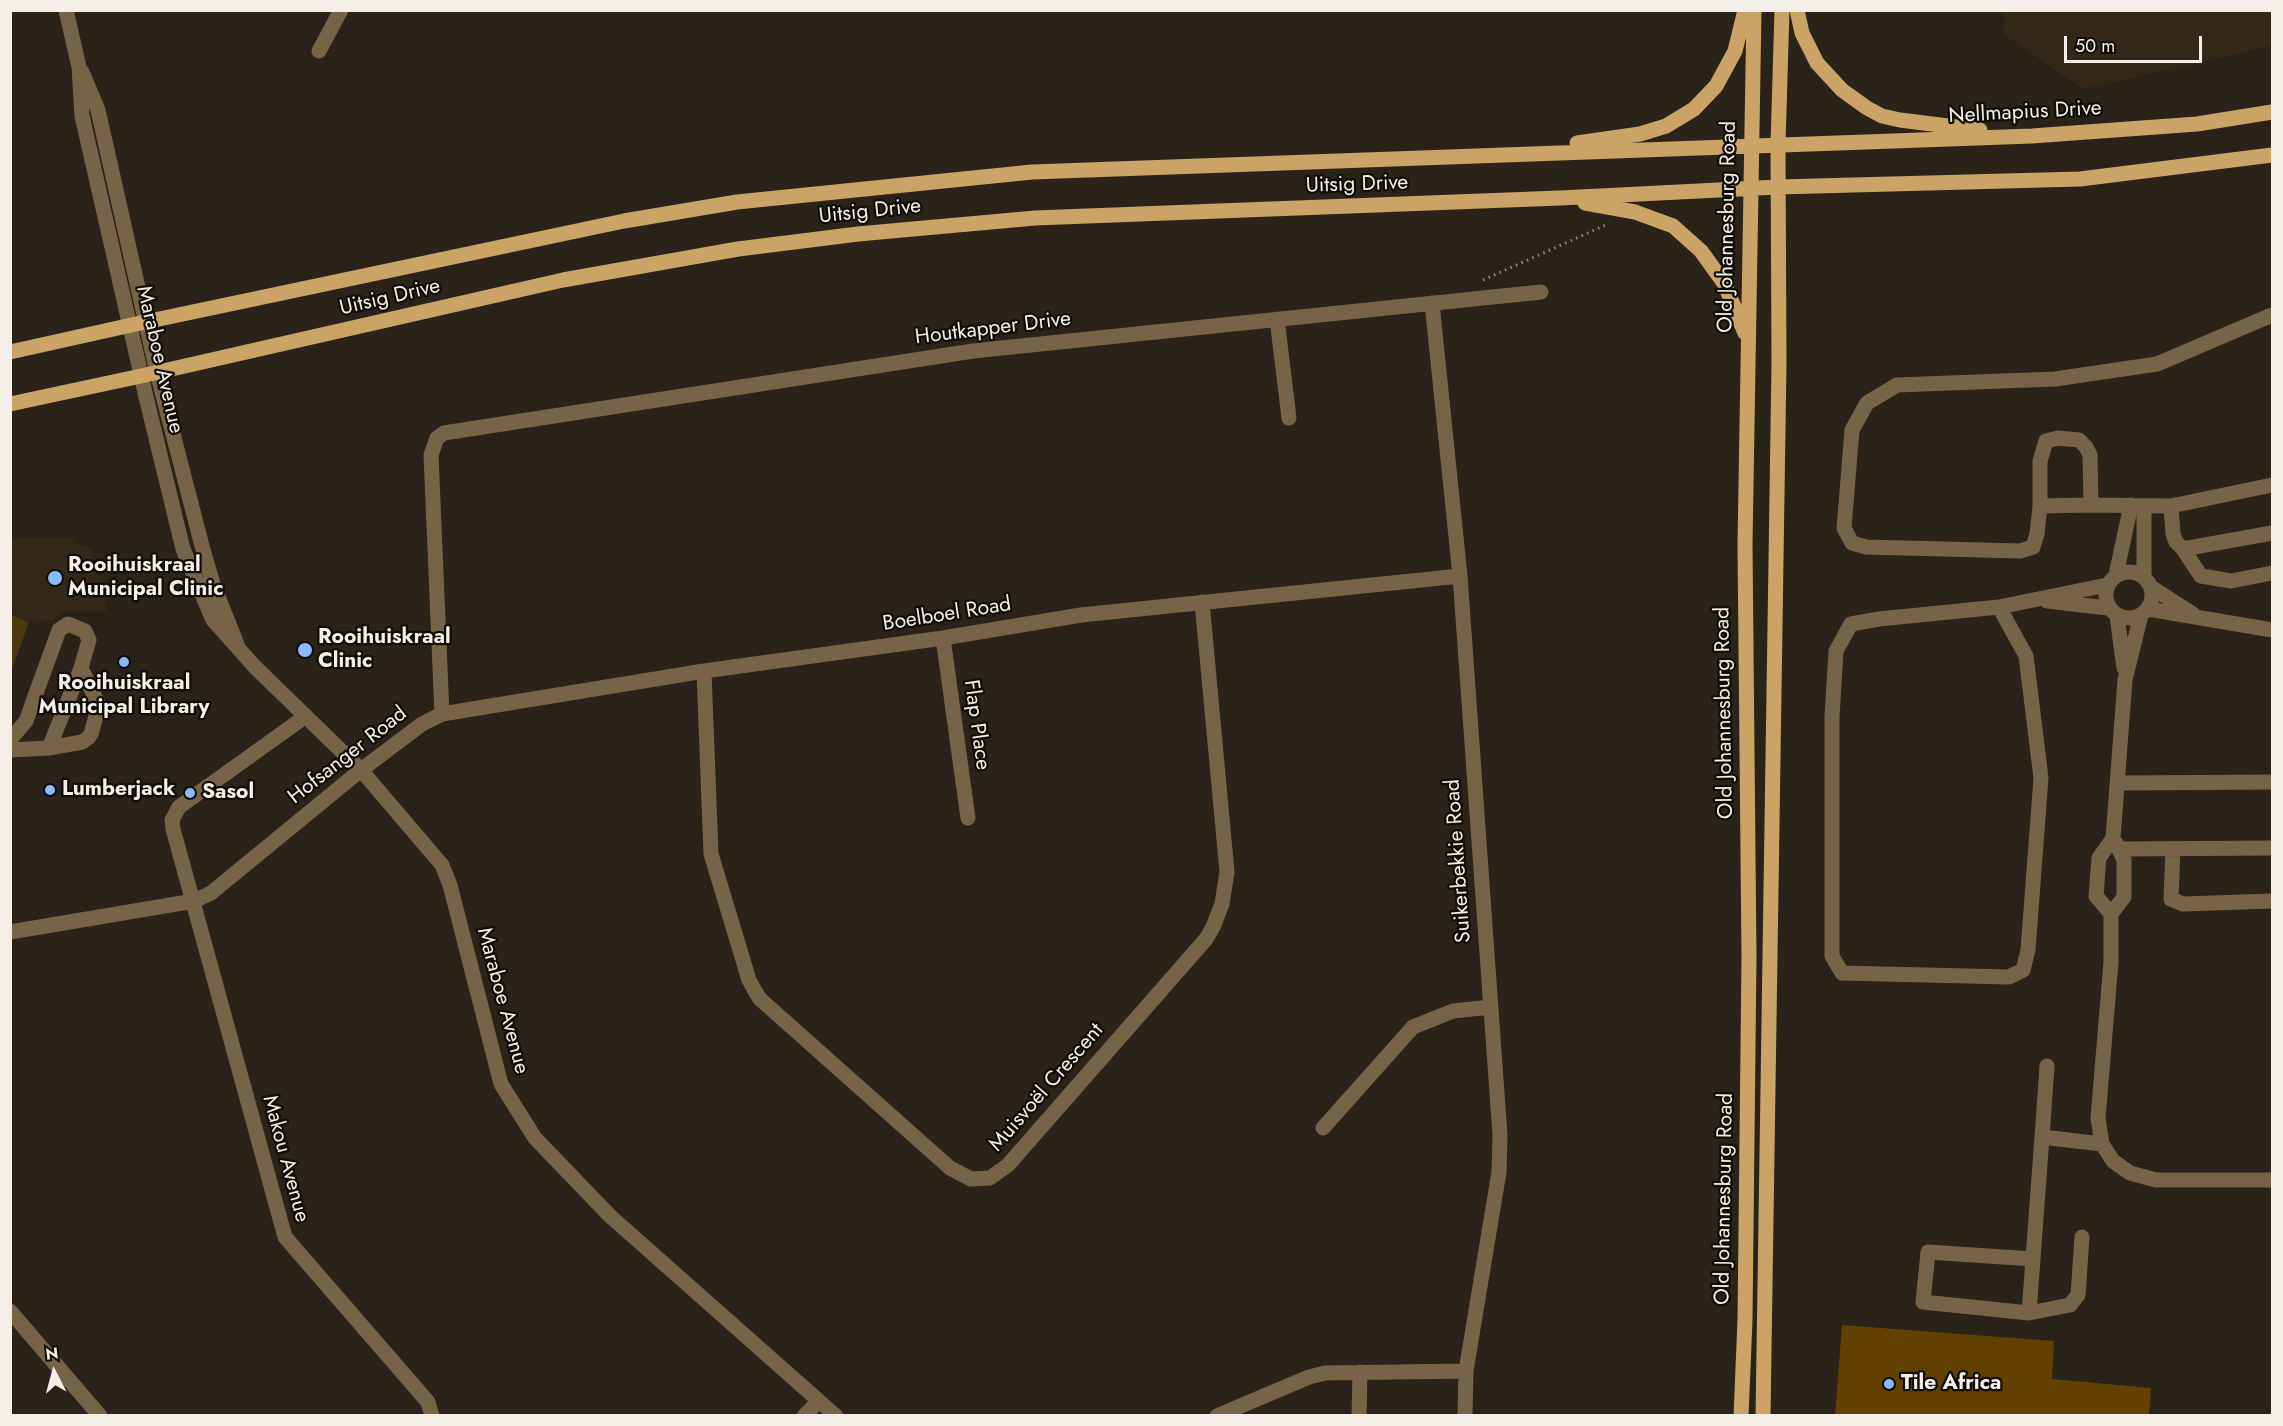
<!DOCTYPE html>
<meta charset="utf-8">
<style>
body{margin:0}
#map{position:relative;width:2283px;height:1426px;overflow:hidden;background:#2a2319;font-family:Jost,sans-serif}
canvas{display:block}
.frame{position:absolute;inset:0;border:12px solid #f4efe8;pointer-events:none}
.north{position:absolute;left:24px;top:1342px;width:60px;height:60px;-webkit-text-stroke:4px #100d08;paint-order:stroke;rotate:354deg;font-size:16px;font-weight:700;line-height:24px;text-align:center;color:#f4efe8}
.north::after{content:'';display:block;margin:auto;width:21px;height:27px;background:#f4efe8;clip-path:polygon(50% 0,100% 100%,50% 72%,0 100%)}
.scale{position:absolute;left:2064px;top:36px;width:138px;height:27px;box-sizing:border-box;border:3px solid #f4efe8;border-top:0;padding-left:8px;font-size:18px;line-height:21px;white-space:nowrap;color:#f4efe8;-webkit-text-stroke:4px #100d08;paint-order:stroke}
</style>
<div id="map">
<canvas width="2283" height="1426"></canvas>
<div class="frame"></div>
<div class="north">N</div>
<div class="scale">50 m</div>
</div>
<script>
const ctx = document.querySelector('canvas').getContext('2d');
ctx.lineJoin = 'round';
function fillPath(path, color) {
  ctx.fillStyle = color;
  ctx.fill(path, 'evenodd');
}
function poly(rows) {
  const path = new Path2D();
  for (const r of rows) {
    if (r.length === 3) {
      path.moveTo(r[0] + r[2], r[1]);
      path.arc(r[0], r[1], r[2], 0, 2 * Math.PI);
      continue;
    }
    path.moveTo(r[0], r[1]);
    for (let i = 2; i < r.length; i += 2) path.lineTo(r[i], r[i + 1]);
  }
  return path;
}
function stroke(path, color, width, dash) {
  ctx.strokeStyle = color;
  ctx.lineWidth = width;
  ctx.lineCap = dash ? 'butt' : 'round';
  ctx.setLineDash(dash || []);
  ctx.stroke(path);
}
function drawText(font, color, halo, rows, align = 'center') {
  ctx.font = font + ' Jost,sans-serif';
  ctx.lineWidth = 4.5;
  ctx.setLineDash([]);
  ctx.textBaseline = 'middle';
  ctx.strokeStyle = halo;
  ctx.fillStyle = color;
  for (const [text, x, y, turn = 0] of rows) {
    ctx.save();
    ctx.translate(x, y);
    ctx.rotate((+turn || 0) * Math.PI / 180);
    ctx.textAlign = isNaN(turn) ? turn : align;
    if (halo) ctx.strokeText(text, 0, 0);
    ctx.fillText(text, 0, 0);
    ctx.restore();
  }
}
fillPath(poly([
 [2005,11,2272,11,2272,46,2083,89,2003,34],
 [76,537,77,546,88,546,92,548,92,569,106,587,106,612,63,612,53,620,30,621,11,613,11,538]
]), '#342919');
fillPath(poly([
 [11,615,29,622,11,672,10,615]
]), '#4e3711');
fillPath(poly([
 [1842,1325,2054,1341,2052,1379,2151,1388,2149,1416,1835,1416]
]), '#624100');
stroke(poly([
 [1483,280,1608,224]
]), '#938d85', 3, [1.5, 4.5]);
stroke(poly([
 [66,10,79,67,82,116,147,401,183,549,213,620,255,667,361,770,442,865,450,885,501,1084,535,1138,610,1216,836,1416],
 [319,51,341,10],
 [82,72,98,110,157,372,202,546,213,584,237,644],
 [1432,303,1460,576,1500,1135,1499,1172,1466,1371,1465,1416],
 [2272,315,2157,364,2055,379,1897,385,1867,403,1852,430,1844,528,1852,543,1866,547,2020,551,2033,547,2037,534,2040,506,2091,505,2171,506,2272,485],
 [1277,319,1289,418],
 [2040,506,2040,461,2046,441,2058,438,2079,440,2086,447,2090,455,2091,505],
 [2171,506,2173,534,2176,542,2183,549,2272,533],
 [2183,549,2201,576,2231,581,2272,573],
 [2129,595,23],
 [2116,575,2131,505],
 [2144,577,2144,506],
 [2151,587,2193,614],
 [2047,601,2108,608],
 [1999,607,2026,656,2041,778,2028,950,2023,970,2009,977,1842,973,1832,956,1832,717,1836,651,1851,624,1879,619,1999,607,2107,585],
 [2148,609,2272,630],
 [2141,615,2125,680,2113,838,2099,858,2096,896,2111,914,2111,962,2098,1118,2102,1144,2113,1161,2130,1173,2156,1180,2272,1180],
 [2117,616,2124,668],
 [943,638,968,818],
 [704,671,711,854,749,980,755,991,760,999,950,1168,971,1179,990,1178,1008,1165,1206,939,1213,927,1222,904,1227,872,1202,602],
 [442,714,704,671,943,638,1081,615,1460,576],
 [306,716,179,807,172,820,173,829,285,1237,428,1402,432,1416],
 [10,740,26,721,59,630,68,624,85,631,89,640,81,668,49,748],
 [10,750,49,748,82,742,88,738,91,734,99,705,81,668],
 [2119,783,2272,782],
 [2119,849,2272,848],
 [2173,849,2171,899,2183,904,2272,901],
 [2111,914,2124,897,2124,860,2116,843],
 [10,932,194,901,211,893,361,770,422,724,442,714,431,455,437,438,444,433,973,351,1541,292],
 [1323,1128,1413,1027,1453,1011,1491,1007],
 [2042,1137,2047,1066],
 [2033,1259,1928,1252,1923,1302,2029,1313,2070,1305,2078,1295,2082,1237],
 [10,1311,100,1416],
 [2029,1313,2042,1137,2102,1144],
 [804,1416,819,1401],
 [1217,1416,1309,1377,1325,1373,1466,1371],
 [1359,1416,1360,1372]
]), '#776448', 15);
stroke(poly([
 [1797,10,1802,33,1817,63,1842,90,1867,108,1882,116,1900,120,1980,130],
 [1577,143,1640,134,1666,126,1694,109,1716,86,1735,51,1745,10],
 [1585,203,1635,212,1673,226,1701,251,1724,283,1745,333],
 [10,352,145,322,624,221,737,202,1032,172,2032,136,2197,124,2272,112],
 [10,404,141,376,563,280,738,249,858,234,1035,218,1560,198,1778,187,2080,179,2272,155],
 [1741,1416,1745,1320,1749,957,1745,544,1754,10],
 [1763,1416,1779,363,1778,144,1782,10]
]), '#cba367', 15);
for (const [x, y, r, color] of [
 [55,578,8,"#8abafc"],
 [305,650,8,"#8abafc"],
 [124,662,6,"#8abafc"],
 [50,790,6,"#8abafc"],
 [190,793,6,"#8abafc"],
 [1889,1384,6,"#8abafc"]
]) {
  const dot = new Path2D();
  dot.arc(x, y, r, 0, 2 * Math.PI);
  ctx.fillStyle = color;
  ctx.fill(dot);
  stroke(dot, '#100d08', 2);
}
drawText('21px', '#f4efe8', '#100d08', [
 ["Nellmapius Drive",2025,113,-3],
 ["Uitsig Drive",1357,185,-2],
 ["Uitsig Drive",870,212,-6],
 ["Old Johannesburg Road",1728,227,-89],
 ["Uitsig Drive",390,298,-13],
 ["Houtkapper Drive",993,329,-7],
 ["Maraboe Avenue",159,360,77],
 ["Boelboel Road",947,615,-9],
 ["Old Johannesburg Road",1725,713,-91],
 ["Flap Place",976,725,82],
 ["Hofsanger Road",348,756,-38],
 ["Suikerbekkie Road",1459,861,-94],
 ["Maraboe Avenue",502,1001,75],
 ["Muisvoël Crescent",1047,1088,-49],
 ["Makou Avenue",285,1159,75],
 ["Old Johannesburg Road",1725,1199,-89]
]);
drawText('bold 21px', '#f4efe8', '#100d08', [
 ["Rooihuiskraal",68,566],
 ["Municipal Clinic",68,590],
 ["Rooihuiskraal",318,638],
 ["Clinic",318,662],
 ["Rooihuiskraal",124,684,"center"],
 ["Municipal Library",124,708,"center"],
 ["Lumberjack",62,790],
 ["Sasol",202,793],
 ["Tile Africa",1901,1384]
], 'left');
</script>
